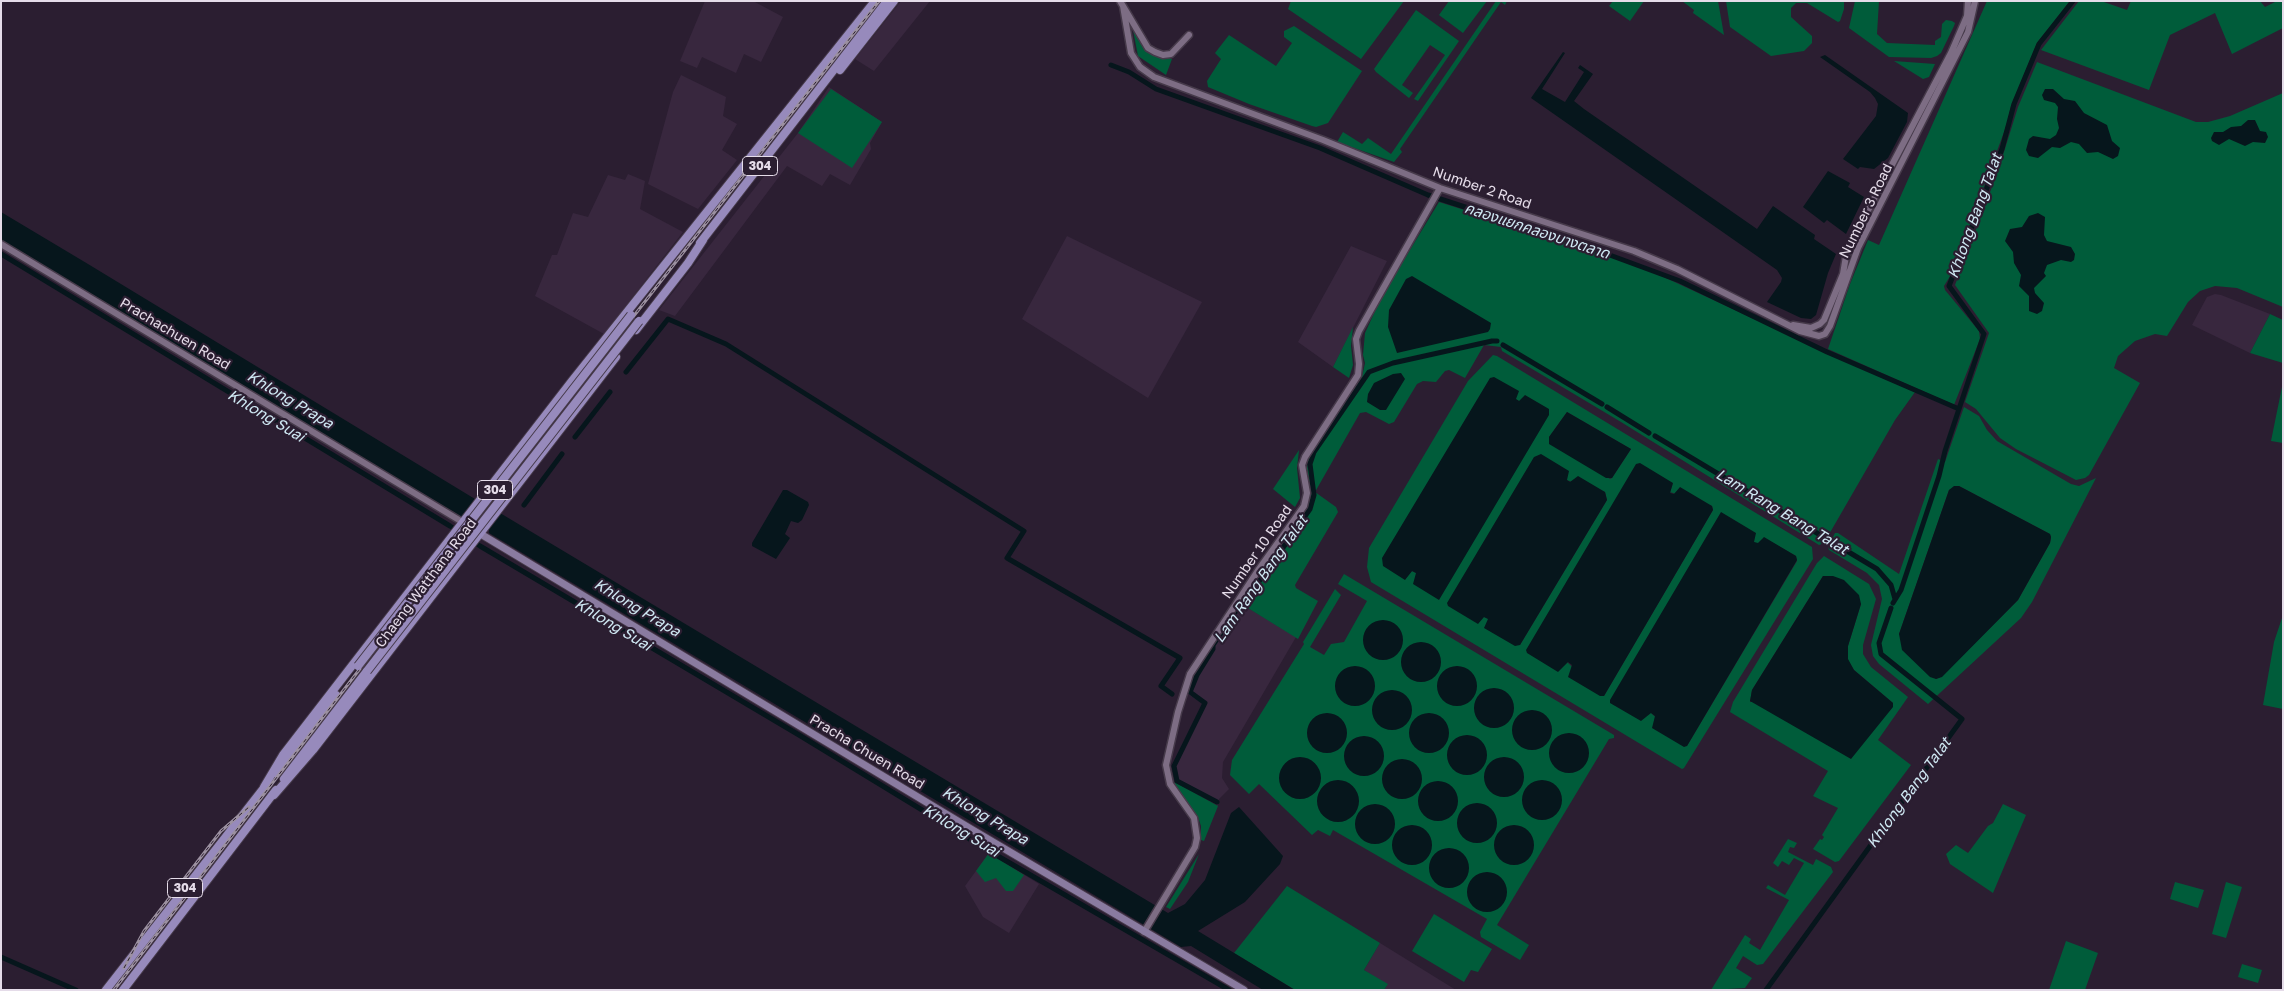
<!DOCTYPE html>
<meta charset="utf-8">
<style>
body{margin:0}
#map{position:relative;width:2284px;height:991px;overflow:hidden;background:#2b1e31;font-family:"Golos Text",sans-serif}
canvas{display:block}
.frame{position:absolute;inset:0;border:2px solid #e5dce9;pointer-events:none}
</style>
<div id="map">
<canvas width="2284" height="991"></canvas>
<div class="frame"></div>
</div>
<script>
const ctx = document.querySelector('canvas').getContext('2d');
ctx.lineJoin = 'round';
function fillPath(path, color) {
  ctx.fillStyle = color;
  ctx.fill(path, 'evenodd');
}
function poly(rows) {
  const path = new Path2D();
  for (const r of rows) {
    if (r.length === 3) {
      path.moveTo(r[0] + r[2], r[1]);
      path.arc(r[0], r[1], r[2], 0, 2 * Math.PI);
      continue;
    }
    path.moveTo(r[0], r[1]);
    for (let i = 2; i < r.length; i += 2) path.lineTo(r[i], r[i + 1]);
  }
  return path;
}
function stroke(path, color, width, dash) {
  ctx.strokeStyle = color;
  ctx.lineWidth = width;
  ctx.lineCap = dash ? 'butt' : 'round';
  ctx.setLineDash(dash || []);
  ctx.stroke(path);
}
function drawText(font, color, halo, rows, align = 'center') {
  ctx.font = font + ' "Golos Text","Noto Sans Thai",sans-serif';
  ctx.lineWidth = 4.5;
  ctx.setLineDash([]);
  ctx.textBaseline = 'middle';
  ctx.strokeStyle = halo;
  ctx.fillStyle = color;
  for (const [text, x, y, turn = 0] of rows) {
    ctx.save();
    ctx.translate(x, y);
    ctx.rotate((+turn || 0) * Math.PI / 180);
    ctx.textAlign = isNaN(turn) ? turn : align;
    if (halo) ctx.strokeText(text, 0, 0);
    ctx.fillText(text, 0, 0);
    ctx.restore();
  }
}
fillPath(poly([
 [705,1,753,1,783,17,761,62,744,54,736,73,702,57,697,68,680,61],
 [901,1,930,1,874,71,855,59],
 [681,75,726,97,723,116,737,124,722,150,737,160,698,209,648,184,673,92],
 [829,87,882,122,870,143,871,149,850,185,830,174,822,186,787,166,675,316,659,310,798,133],
 [628,174,645,181,640,209,683,232,604,334,535,296,552,255,557,255,573,213,588,217,608,175,625,180],
 [1067,236,1202,302,1148,398,1022,319],
 [1351,246,1387,261,1333,367,1298,342],
 [2215,294,2221,295,2270,314,2250,353,2192,325,2207,297],
 [1240,603,1296,637,1223,762,1222,778,1229,789,1219,799,1218,806,1175,782,1172,766,1203,704,1188,694,1198,670],
 [989,853,1039,884,1009,933,983,917,965,886],
 [1380,943,1456,990,1384,990,1387,985,1364,970]
]), '#38273e');
fillPath(poly([
 [1291,1,1404,1,1361,59,1288,9],
 [1449,1,1487,1,1463,33,1439,15],
 [1496,1,1507,1,1505,5,1501,2,1492,15,1400,149,1402,152,1394,162,1337,142,1343,132,1362,144,1368,138,1391,154],
 [1613,1,1644,1,1630,21,1609,6],
 [1682,1,1718,1,1724,35,1693,13,1694,10],
 [1726,1,1844,1,1844,9,1840,21,1838,22,1807,3,1796,3,1791,8,1791,17,1812,36,1812,43,1804,51,1771,56,1730,27],
 [1855,1,1879,1,1877,34,1887,43,1935,45,1935,41,1941,37,1942,24,1946,20,1952,21,1955,23,1954,26,1941,53,1937,56,1931,58,1889,57,1849,28],
 [1987,1,2070,1,2037,43,2011,106,2007,124,1952,273,1944,286,1945,290,1979,331,1980,339,1954,405,1828,349,1850,284,1868,240,1879,245],
 [2079,1,2101,1,2127,10,2131,1,2260,1,2265,7,2277,1,2283,1,2283,28,2232,54,2215,13,2170,35,2149,90,2041,50],
 [1416,10,1459,41,1418,101,1414,99,1445,55,1430,45,1402,85,1413,93,1409,98,1376,72,1374,69],
 [1132,25,1149,51,1172,59,1166,75,1138,56],
 [1294,26,1362,71,1328,123,1316,127,1312,126,1249,104,1208,87,1207,81,1221,59,1215,53,1229,35,1276,66,1292,43,1284,37,1284,31],
 [1894,61,1935,64,1929,77,1923,79],
 [2037,62,2196,122,2208,122,2230,116,2283,93,2283,307,2237,288,2215,286,2200,291,2188,302,2167,336,2155,334,2135,341,2118,356,2114,368,2140,383,2089,475,2085,478,2076,480,2016,449,2000,438,1976,409,1965,402,1989,333,1955,285,1998,171,2018,107],
 [831,89,882,122,852,168,798,133],
 [1439,202,1611,256,1653,272,1849,363,1915,392,1895,420,1824,543,1819,545,1621,422,1502,351,1501,347,1484,345,1465,378,1449,370,1445,371,1436,382,1423,381,1417,384,1394,422,1389,424,1366,412,1360,413,1315,492,1336,507,1338,512,1295,585,1296,588,1318,601,1298,639,1243,605,1271,569,1268,566,1308,511,1312,492,1307,469,1309,458,1361,381,1365,363,1363,355,1365,333,1382,296],
 [2270,314,2283,320,2283,363,2250,353],
 [1353,327,1351,346,1353,365,1349,378,1333,367],
 [1493,355,1497,356,1812,547,1813,559,1684,768,1682,769,1371,582,1367,567,1369,548,1468,381],
 [1518,392,1515,399,1519,401,1416,573,1412,571,1405,579],
 [1567,412,1631,449,1612,478,1610,479,1549,437],
 [1566,480,1605,492,1607,500,1520,645,1485,628,1489,619,1484,617],
 [1673,483,1670,492,1712,506,1713,510,1604,696,1567,662],
 [1764,538,1796,556,1797,561,1687,746,1651,713,1754,542,1757,544],
 [2283,382,2283,443,2271,441],
 [1964,407,1979,416,1987,430,1997,441,2071,484,2079,486,2096,478,2032,602,2021,618,1928,704,1879,664,1873,656,1871,645,1882,599,1879,585,1867,573,1829,550,1828,547,1835,533,1838,533,1899,574,1938,459,1945,462],
 [1959,486,2050,534,2051,538,2050,543,2018,600,1942,676,1936,679,1899,634,1949,490],
 [1299,450,1297,468,1300,498,1295,507,1273,489],
 [1824,556,1869,584,1876,599,1863,645,1863,654,1871,667,1908,697,1878,740,1911,765,1839,861,1835,862,1813,849,1820,839,1822,840,1824,837,1822,835,1838,808,1813,796,1828,771,1730,712,1733,702,1817,563],
 [1823,576,1861,604,1848,646,1847,659,1854,670,1893,703,1750,702,1752,690],
 [1344,574,1614,735,1614,738,1609,739,1497,925,1529,945,1520,960,1481,937,1480,932,1487,919,1333,830,1330,836,1318,830,1312,835,1259,784,1249,794,1230,775,1232,760,1304,644,1303,642,1335,589,1341,595,1310,647,1324,655,1331,644,1344,642,1367,601,1338,584],
 [2283,615,2283,709,2263,705,2274,642],
 [1175,782,1218,806,1204,841,1201,840,1201,826,1198,817,1174,785],
 [2003,804,2026,815,1993,893,1950,864,1946,854,1956,845,1968,853,1988,826,1993,823],
 [1788,839,1797,843,1794,848,1790,847,1788,852,1813,865,1816,859,1831,867,1833,872,1763,964,1757,965,1743,956,1736,968,1752,978,1745,988,1711,990,1745,935,1751,939,1749,943,1760,950,1789,900,1766,888,1768,885,1785,895,1804,863,1794,858,1789,865,1782,861,1778,867,1773,863],
 [989,853,1024,875,1013,891,1006,891,996,878,985,882,976,871],
 [1199,854,1188,882,1170,909,1166,907],
 [2175,882,2204,890,2198,908,2170,899],
 [2226,882,2242,887,2226,938,2212,934],
 [1287,886,1380,943,1364,970,1388,984,1384,990,1295,990,1234,953],
 [1434,914,1492,949,1478,972,1471,970,1464,982,1412,951],
 [2066,941,2098,953,2085,990,2049,990],
 [2242,964,2262,970,2258,983,2238,977]
]), '#005c3a');
fillPath(poly([
 [1563,52,1565,53,1542,89,1565,102,1584,72,1578,68,1580,65,1593,74,1574,101,1584,109,1757,229,1773,206,1815,235,1814,239,1836,254,1828,273,1816,315,1811,319,1801,318,1767,302,1781,282,1782,278,1777,270,1531,98],
 [1825,55,1908,113,1907,122,1888,158,1874,169,1860,167,1858,169,1843,159,1876,116,1878,104,1875,98,1870,92,1820,57],
 [2045,89,2053,89,2064,99,2075,101,2084,113,2107,125,2112,141,2120,148,2118,156,2113,159,2098,152,2087,153,2079,144,2071,142,2060,148,2052,147,2038,158,2029,156,2026,150,2029,139,2033,136,2050,139,2056,135,2059,128,2057,119,2058,107,2055,103,2044,100,2042,95],
 [2248,120,2255,120,2260,131,2266,132,2268,137,2265,143,2253,142,2245,146,2229,139,2219,145,2212,141,2211,138,2214,132,2223,132,2231,127,2241,126],
 [1828,171,1850,183,1848,187,1864,197,1846,234,1827,220,1824,223,1803,207],
 [1,212,88,264,475,499,462,517,1,241],
 [2038,213,2045,217,2044,235,2047,241,2071,247,2075,254,2074,260,2071,262,2061,260,2047,265,2044,273,2046,276,2034,288,2035,293,2044,303,2042,311,2037,314,2029,311,2029,296,2019,286,2021,275,2014,263,2013,252,2005,241,2010,229,2022,227,2029,216],
 [1412,276,1491,323,1490,329,1488,332,1397,353,1388,327,1389,310,1406,279],
 [1401,373,1405,379,1386,410,1380,410,1367,402,1368,394,1374,383,1393,374],
 [1494,377,1519,391,1516,399,1519,401,1525,395,1549,409,1549,415,1439,600,1413,584,1416,573,1412,571,1405,580,1383,566,1382,558,1490,378],
 [1567,412,1631,449,1612,478,1606,478,1549,444,1549,437],
 [1541,454,1569,471,1567,480,1570,482,1578,476,1605,492,1607,500,1520,645,1515,646,1484,628,1488,619,1484,617,1478,624,1448,606,1447,603,1534,457],
 [1640,463,1673,483,1670,493,1674,494,1680,487,1712,506,1713,510,1604,696,1600,696,1568,677,1572,665,1568,662,1558,672,1527,653,1526,650,1636,464],
 [1954,486,1959,486,2050,534,2051,537,2050,543,2018,600,1942,677,1936,679,1930,677,1902,650,1899,634,1949,490],
 [783,490,787,490,808,502,809,505,802,520,798,523,791,521,785,534,790,538,776,559,752,546,752,543],
 [1721,512,1756,533,1754,542,1758,543,1764,537,1796,556,1797,560,1687,746,1684,747,1652,728,1655,716,1651,713,1641,721,1610,703,1610,700],
 [500,513,1168,913,1185,904,1205,880,1231,813,1239,807,1283,856,1280,864,1245,902,1198,931,1295,990,1263,990,1191,946,1181,947,489,533,489,528],
 [1823,576,1833,576,1844,580,1859,595,1861,604,1848,646,1848,659,1854,670,1893,703,1893,707,1851,759,1750,701,1752,690],
 [1383,640,20],
 [1421,662,20],
 [1355,686,20],
 [1457,686,20],
 [1494,708,20],
 [1392,710,20],
 [1532,730,20],
 [1429,733,20],
 [1327,733,20],
 [1569,753,20],
 [1467,755,20],
 [1364,756,20],
 [1504,777,20],
 [1300,778,21],
 [1402,779,20],
 [1542,800,20],
 [1338,801,21],
 [1438,801,20],
 [1477,823,20],
 [1375,824,20],
 [1412,845,20],
 [1514,845,20],
 [1449,868,20],
 [1487,892,20]
]), '#06161c');
stroke(poly([
 [1111,65,1129,72,1156,89,1320,148,1428,195,1588,247,1680,281,1827,352,1959,409],
 [1,254,450,526,480,546,799,735,996,855,1229,990],
 [1503,345,1602,404],
 [626,372,668,319,726,344,1024,531,1007,558,1180,658,1161,686,1172,694],
 [1607,407,1649,433],
 [1655,436,1877,569,1891,585,1895,599],
 [575,437,610,392],
 [524,505,562,454],
 [1893,603,1901,590,1939,476,1945,451,1984,334,1949,286,2002,149,2014,104,2039,44,2073,1],
 [1217,802,1177,781,1174,766,1205,703,1190,692,1197,675,1213,649,1213,645,1240,605,1264,575,1310,509,1314,495,1310,464,1314,452,1369,372,1393,363,1492,341,1497,341],
 [1,957,76,990],
 [1766,990,1962,719,1881,654,1879,643,1891,608]
]), '#06161c', 5);
const tertiary = poly([
 [1120,1,1148,48,1155,52,1163,55,1171,54,1189,35],
 [1123,6,1131,53,1140,67,1154,77,1323,140,1440,188,1634,251,1677,269,1800,331,1819,336,1825,334,1830,326,1858,248,1968,32,1975,1],
 [1,244,464,523],
 [1793,325,1811,328,1820,324,1824,320,1843,274,1847,250,1951,53,1967,16,1968,1],
 [1144,932,1195,847,1197,838,1194,818,1170,784,1166,765,1178,712,1190,674,1259,569,1304,506,1307,493,1302,465,1305,457,1358,375,1359,364,1356,339,1359,331,1440,188]
]);
const secondary = poly([
 [479,533,971,829,1244,990]
]);
const primary = poly([
 [840,70,894,1],
 [700,243,887,1],
 [636,330,688,263,703,240],
 [276,773,336,695],
 [284,779,367,671],
 [264,787,283,755,572,381,875,1],
 [274,795,313,750,616,357],
 [106,990,267,784],
 [123,990,276,790]
]);
stroke(tertiary, '#463a4a', 9);
stroke(secondary, '#463a4a', 9);
stroke(primary, '#463a4a', 10);
stroke(tertiary, '#7d6d84', 6);
stroke(secondary, '#8a7ba0', 7);
stroke(primary, '#978abc', 8);
const rail = poly([
 [124,968,144,931,221,831,249,807],
 [114,990,408,606,879,1]
]);
stroke(rail, '#9c91a1', 3);
stroke(rail, '#2b1e31', 1, [4]);
const primaryBridge = poly([
 [358,666,631,315],
 [367,671,639,321]
]);
stroke(primaryBridge, '#463a4a', 10, []);
stroke(primaryBridge, '#978abc', 8);
for (const [x, y, w] of [
 [760,166,35],
 [495,490,35],
 [185,888,35]
]) {
  const box = new Path2D();
  box.roundRect(x - w / 2, y - 9.5, w, 19, 4);
  ctx.fillStyle = '#2b1e31';
  ctx.fill(box);
  stroke(box, '#e5dce9', 1);
}
drawText('bold 12px', '#e5dce9', null, [
 ["304",760,166],
 ["304",495,490],
 ["304",185,888]
]);
drawText('14px', '#e5dce9', '#2b1e31', [
 ["Number 2 Road",1482,188,19],
 ["Number 3 Road",1866,211,-64],
 ["Prachachuen Road",175,334,31],
 ["Number 10 Road",1257,552,-55],
 ["Chaeng Watthana Road",426,583,-53],
 ["Pracha Chuen Road",867,752,31]
]);
drawText('italic 15px', '#cfe8f3', '#2b1e31', [
 ["Khlong Bang Talat",1975,216,-70],
 ["คลองแยกคลองบางตลาด",1537,231,18],
 ["Khlong Prapa",290,400,31],
 ["Khlong Suai",266,416,31],
 ["Lam Rang Bang Talat",1782,512,31],
 ["Lam Rang Bang Talat",1261,579,-55],
 ["Khlong Prapa",637,608,31],
 ["Khlong Suai",613,625,31],
 ["Khlong Bang Talat",1909,793,-54],
 ["Khlong Prapa",985,816,31],
 ["Khlong Suai",961,831,31]
]);
</script>
